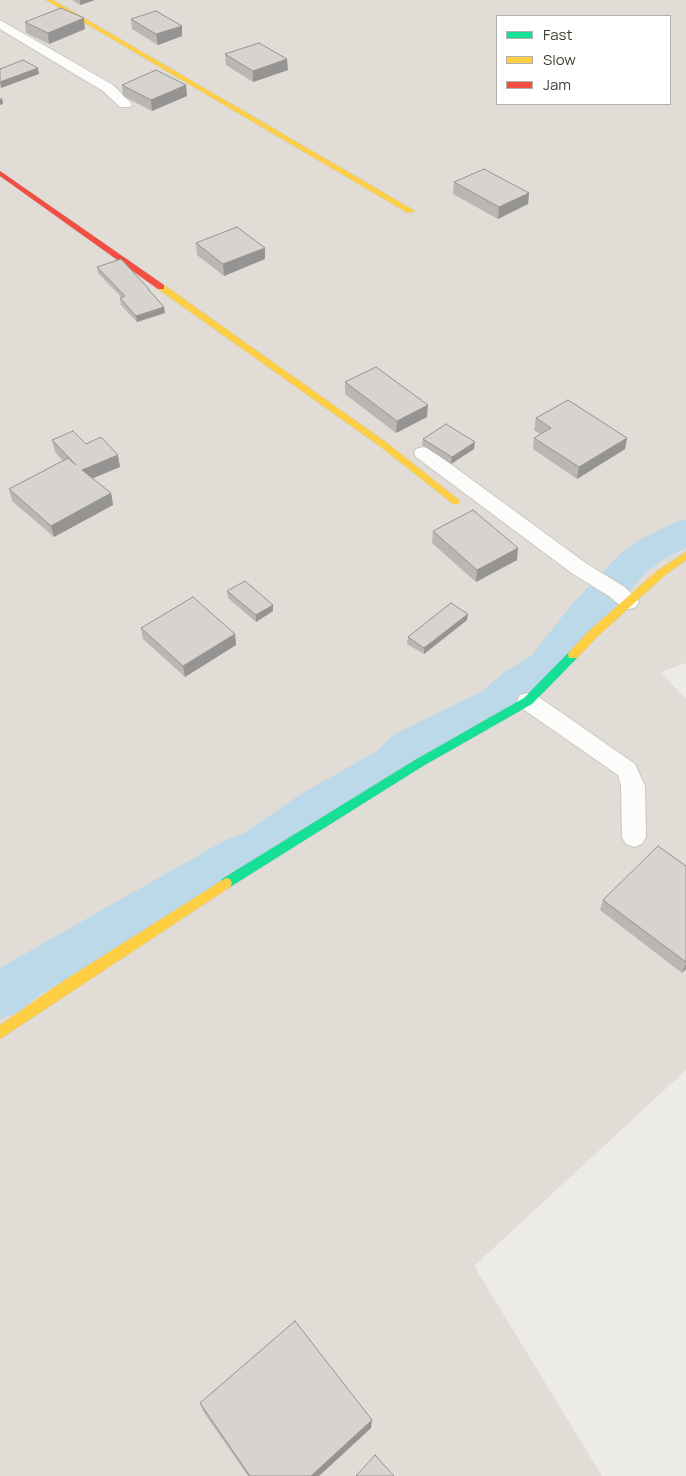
<!DOCTYPE html>
<style>
body{margin:0}
#map{position:relative;width:686px;height:1476px;overflow:hidden;background:#edebe7;font-family:Manrope,sans-serif}
canvas{display:block}
.legend{position:absolute;left:496px;top:15px;width:175px;height:90px;box-sizing:border-box;background:#fff;border:1px solid #b3b1ae;margin:0;padding:6px 9px;list-style:none;font-size:15px;color:#423c35}
.legend li{display:flex;align-items:center;gap:10px;height:25px}
.legend b{width:25px;border:1px solid #b3b1ae}
</style>
<div id="map">
<canvas width="686" height="1476"></canvas>
<ul class="legend">
<li><b style="height:6px;background:#16e098"></b>Fast</li>
<li><b style="height:6px;background:#ffcf43"></b>Slow</li>
<li><b style="height:6px;background:#f24e42"></b>Jam</li>
</ul>
</div>
<script>
const ctx = document.querySelector('canvas').getContext('2d');
ctx.lineJoin = 'round';
function fillPath(path, color) {
  ctx.fillStyle = color;
  ctx.fill(path, 'evenodd');
}
function poly(rows) {
  const path = new Path2D();
  for (const r of rows) {
    path.moveTo(r[0], r[1]);
    for (let i = 2; i < r.length; i += 2) path.lineTo(r[i], r[i + 1]);
  }
  return path;
}
function stroke(path, color, width, dash) {
  ctx.strokeStyle = color;
  ctx.lineWidth = width;
  ctx.lineCap = dash ? 'butt' : 'round';
  ctx.setLineDash(dash || []);
  ctx.stroke(path);
}
fillPath(poly([
 [0,0,686,0,686,663,660,672,686,699,686,1070,474,1266,602,1476,0,1476],
 [497,16,670,16,670,104,497,104]
]), '#e1dcd5');
fillPath(poly([
 [686,519,686,548,667,557,647,571,601,623,559,678,534,694,511,714,424,758,407,775,333,820,278,858,254,868,39,995,17,1013,0,1019,0,968,5,965,222,842,246,832,301,794,377,751,394,734,481,692,504,672,531,656,573,603,621,553,641,539,673,523,686,519]
]), '#bbd9e8');
const lane = poly([
 [0,20,113,85,132,104,130,107,120,107,103,91,0,29,0,20],
 [423,447,430,449,587,564,623,586,636,597,639,602,636,607,629,609,622,607,609,596,573,574,416,457,414,453,416,449,423,447],
 [528,693,536,695,635,764,645,786,646,837,642,844,634,847,626,844,622,837,621,786,618,775,520,707,517,701,520,695,528,693]
]);
const fast = poly([
 [573,651,577,652,578,655,577,658,532,704,423,766,230,887,226,888,222,887,220,883,222,879,415,760,524,698,569,652,573,651]
]);
const slow = poly([
 [46,0,53,0,415,211,408,213,46,0],
 [158,285,164,285,387,443,459,500,459,504,453,504,381,447,158,289,158,285],
 [686,552,686,560,665,575,598,636,577,658,569,658,568,655,569,652,590,630,657,571,686,552],
 [226,878,230,879,232,883,230,887,0,1039,0,1025,65,980,226,878]
]);
const jam = poly([
 [0,171,164,285,164,289,158,289,0,176,0,171]
]);
stroke(lane, '#c9c7c3', 2);
stroke(fast, '#ccc7be', 1);
stroke(slow, '#ccc7be', 1);
stroke(jam, '#ccc7be', 1);
fillPath(lane, '#fcfcfb');
fillPath(fast, '#16e098');
fillPath(slow, '#ffcf43');
fillPath(jam, '#f24e42');
fillPath(poly([
 [72,0,95,0,80,5],
 [131,19,182,36,158,45,132,29],
 [25,22,85,29,49,44,26,33],
 [225,54,288,70,253,82,226,65],
 [122,85,186,85,187,96,152,111,123,96],
 [454,182,529,193,528,204,498,219,453,194],
 [196,243,265,248,265,259,224,276,197,255],
 [97,267,149,289,150,292,164,307,165,313,137,322,121,305,120,298,122,298,98,273],
 [345,382,427,417,396,433,345,394],
 [536,418,627,438,625,449,577,479,533,449,534,438,540,434,534,430],
 [423,439,474,449,451,464,422,445],
 [52,440,86,444,120,467,92,478,111,493,113,505,54,537,12,501,9,489,63,461,55,452],
 [433,531,517,560,476,582,432,543],
 [227,591,273,605,273,611,256,622,228,598],
 [467,620,424,654,407,644,408,637],
 [141,628,235,634,236,645,185,677,143,639],
 [686,866,686,969,682,973,600,910,603,900],
 [200,1403,371,1428,319,1476,248,1476,203,1411]
]), '#b9b6b3');
fillPath(poly([
 [80,0,95,0,80,5],
 [84,18,85,29,49,44,48,33],
 [182,26,182,36,158,45,156,34],
 [287,59,288,70,253,82,253,71],
 [38,68,39,74,1,88,0,82],
 [186,85,187,96,152,111,151,100],
 [2,98,3,104,0,105,0,99],
 [529,193,528,204,498,219,499,207],
 [265,248,265,259,224,276,223,264],
 [164,307,165,313,137,322,136,316],
 [428,405,427,417,396,433,397,421],
 [627,438,625,449,577,479,579,467],
 [475,442,474,449,451,464,452,457],
 [118,455,120,467,84,482,82,470],
 [111,493,113,505,54,537,51,526],
 [518,548,517,560,476,582,477,570],
 [273,605,273,611,256,622,256,615],
 [468,614,467,620,424,654,424,648],
 [235,634,236,645,185,677,183,666],
 [686,964,686,969,682,973],
 [372,1420,371,1428,319,1476,311,1476]
]), '#969492');
const building = poly([
 [61,8,84,18,48,33,25,22,61,8],
 [156,11,182,26,156,34,131,19,156,11],
 [259,43,287,59,253,71,225,54,259,43],
 [23,60,38,68,0,82,0,69,23,60],
 [156,70,186,85,151,100,122,85,156,70],
 [484,169,529,193,499,207,454,182,484,169],
 [237,227,265,248,223,264,196,243,237,227],
 [121,259,149,289,148,289,164,307,136,316,120,298,125,296,97,267,121,259],
 [376,367,428,405,397,421,345,382,376,367],
 [568,400,627,438,579,467,534,438,551,428,536,418,568,400],
 [446,424,475,442,452,457,423,439,446,424],
 [73,431,86,444,101,437,118,455,82,470,111,493,51,526,9,489,68,458,76,465,52,440,73,431],
 [473,510,518,548,477,570,433,531,473,510],
 [245,581,273,605,256,615,227,591,245,581],
 [193,597,235,634,183,666,141,628,193,597],
 [451,603,468,614,424,648,408,637,451,603],
 [658,846,686,866,686,962,603,900,658,846],
 [295,1321,372,1420,311,1476,250,1476,200,1403,295,1321],
 [375,1455,394,1476,356,1476,375,1455]
]);
fillPath(building, '#d7d4d0');
stroke(building, '#969492', 1);
</script>
